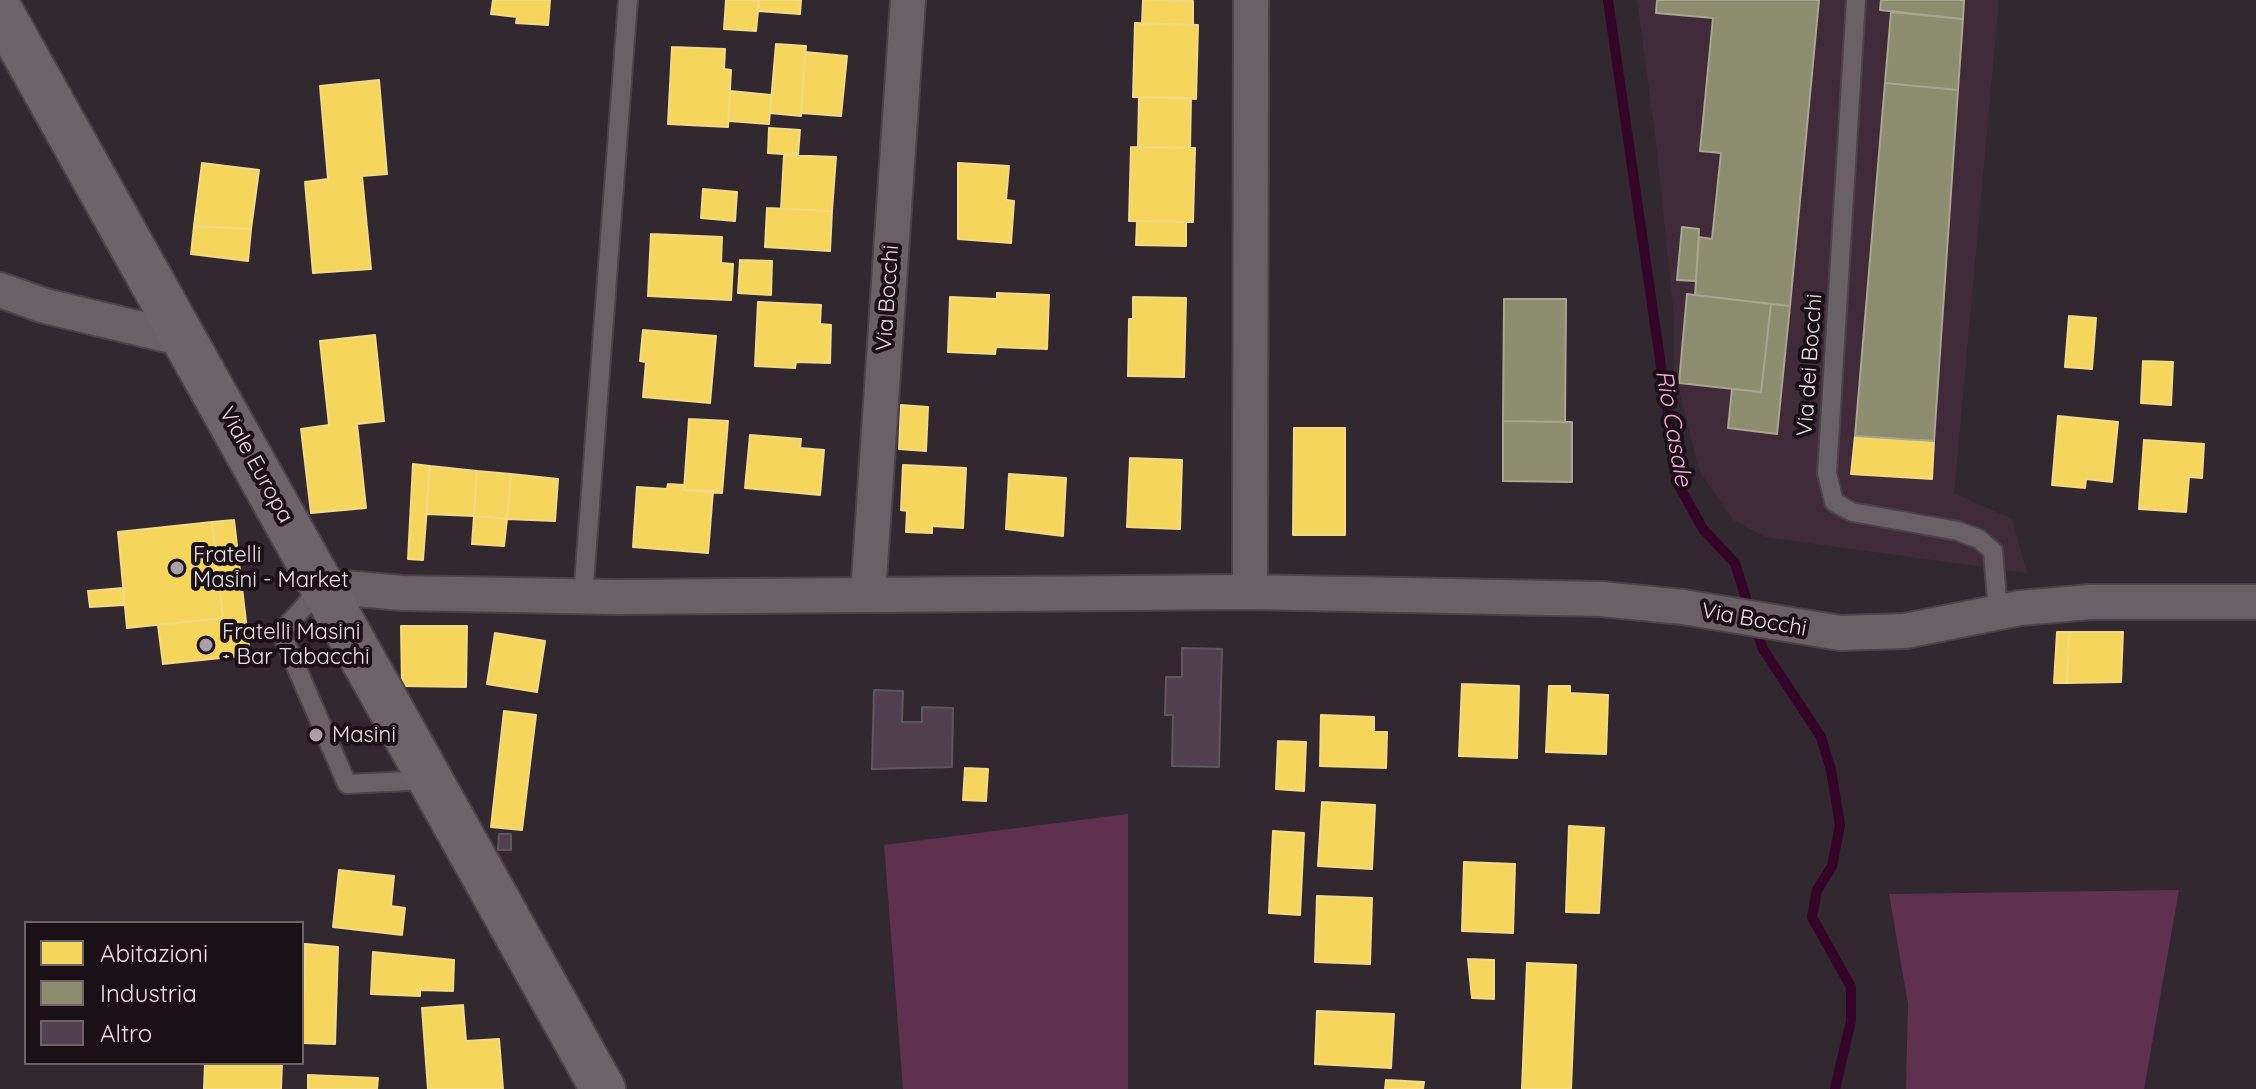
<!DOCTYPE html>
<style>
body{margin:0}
#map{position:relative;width:2256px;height:1089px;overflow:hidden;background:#32282f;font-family:Quicksand,sans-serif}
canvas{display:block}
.legend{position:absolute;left:24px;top:921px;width:280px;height:144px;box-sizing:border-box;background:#191116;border:2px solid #6d646a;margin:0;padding:10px 14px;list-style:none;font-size:24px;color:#ece0e7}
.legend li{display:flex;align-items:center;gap:16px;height:40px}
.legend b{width:40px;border:2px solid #6d646a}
</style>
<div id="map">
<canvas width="2256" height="1089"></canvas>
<ul class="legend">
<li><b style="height:22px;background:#f6d55c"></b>Abitazioni</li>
<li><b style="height:22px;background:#8c8c6e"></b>Industria</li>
<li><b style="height:22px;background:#53404e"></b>Altro</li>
</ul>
</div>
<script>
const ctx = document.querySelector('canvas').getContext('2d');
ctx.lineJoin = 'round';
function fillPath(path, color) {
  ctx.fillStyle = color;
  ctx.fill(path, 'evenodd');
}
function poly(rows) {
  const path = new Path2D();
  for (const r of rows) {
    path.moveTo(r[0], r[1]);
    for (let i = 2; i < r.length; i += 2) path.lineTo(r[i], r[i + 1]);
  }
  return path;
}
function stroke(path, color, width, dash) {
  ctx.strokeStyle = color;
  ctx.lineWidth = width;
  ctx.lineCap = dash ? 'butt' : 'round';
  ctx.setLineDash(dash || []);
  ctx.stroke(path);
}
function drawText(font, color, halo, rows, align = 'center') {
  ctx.font = font + ' Quicksand,sans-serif';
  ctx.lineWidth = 8;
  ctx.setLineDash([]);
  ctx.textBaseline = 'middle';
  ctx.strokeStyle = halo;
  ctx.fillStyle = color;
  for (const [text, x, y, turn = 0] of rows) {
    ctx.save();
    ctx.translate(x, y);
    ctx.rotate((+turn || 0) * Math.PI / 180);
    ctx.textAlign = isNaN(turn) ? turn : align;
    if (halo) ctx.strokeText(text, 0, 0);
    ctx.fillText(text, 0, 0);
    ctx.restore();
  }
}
fillPath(poly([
 [1637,0,1999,0,1954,493,2012,519,2027,573,1765,537,1733,520,1700,472,1674,372,1674,318,1656,142]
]), '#422b39');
fillPath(poly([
 [1128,814,1128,1089,903,1089,884,845],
 [2179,890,2144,1089,1906,1089,1908,1004,1889,894]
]), '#603051');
const homes = poly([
 [493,0,550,0,548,25,516,23,517,17,491,14,493,0],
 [726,0,759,0,756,31,724,29,726,0],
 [759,0,801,0,800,14,758,11,759,0],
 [1143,0,1193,1,1193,25,1142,24,1143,0],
 [1135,23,1198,25,1196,99,1133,97,1135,23],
 [776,44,806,46,801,116,770,113,776,44],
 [672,47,725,49,724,69,731,70,728,127,668,124,672,47],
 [805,52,847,56,841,116,801,113,805,52],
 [379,80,387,174,362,176,371,269,313,273,305,182,328,179,320,86,379,80],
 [730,91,771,95,769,124,729,121,730,91],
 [1139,97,1191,98,1190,148,1138,147,1139,97],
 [769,128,800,130,798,155,768,153,769,128],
 [1131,147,1195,148,1193,222,1129,221,1131,147],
 [784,155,836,157,832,211,781,209,784,155],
 [202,163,259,170,251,229,194,226,202,163],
 [958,163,1009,166,1006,200,1014,201,1011,243,958,239,958,163],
 [703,189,737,192,735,221,701,218,703,189],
 [767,208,832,211,830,251,765,247,767,208],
 [1137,221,1186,222,1186,246,1136,245,1137,221],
 [194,226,251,229,248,261,191,254,194,226],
 [651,234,722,237,721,263,733,264,731,300,648,296,651,234],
 [740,260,772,261,771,295,738,293,740,260],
 [997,293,1049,295,1047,349,996,347,995,354,948,352,950,297,997,299,997,293],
 [1133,297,1186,298,1184,377,1128,376,1129,319,1133,319,1133,297],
 [758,302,821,305,820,324,831,325,830,363,796,362,795,368,755,366,758,302],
 [2069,316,2096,318,2092,369,2065,367,2069,316],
 [643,330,716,336,710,403,643,397,646,362,640,361,643,330],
 [375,335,384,421,357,424,366,508,311,513,301,429,329,425,320,341,375,335],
 [2143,361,2173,362,2171,405,2141,403,2143,361],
 [901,405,928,407,926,451,899,449,901,405],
 [2058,416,2118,422,2112,482,2086,479,2085,488,2052,485,2058,416],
 [689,419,728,421,722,493,684,490,689,419],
 [1294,428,1345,428,1345,535,1293,535,1294,428],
 [750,435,801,439,800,448,824,450,820,495,745,488,750,435],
 [1855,436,1934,441,1932,479,1851,474,1855,436],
 [2144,440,2204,444,2202,478,2189,477,2186,512,2139,509,2144,440],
 [1130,458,1182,460,1180,529,1127,527,1130,458],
 [413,464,430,466,423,560,408,559,413,464],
 [903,465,966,468,963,528,932,526,932,533,906,532,907,511,901,510,903,465],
 [430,466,477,471,474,516,426,514,430,466],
 [477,471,511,474,507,519,474,516,477,471],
 [511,474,558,479,555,521,507,519,511,474],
 [1009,474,1066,478,1063,536,1006,529,1009,474],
 [668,484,684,485,684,490,713,491,708,553,633,547,637,487,667,489,668,484],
 [474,516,507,519,504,546,472,544,474,516],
 [234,520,250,655,163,664,158,625,223,618,212,522,234,520],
 [212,522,223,618,127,628,118,532,212,522],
 [123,588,124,605,90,607,88,591,123,588],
 [401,626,467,626,466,687,402,686,401,626],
 [2057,632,2069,632,2067,683,2054,683,2057,632],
 [2069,632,2123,632,2121,682,2067,683,2069,632],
 [495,633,545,641,537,692,487,684,495,633],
 [1462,684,1519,686,1517,758,1459,756,1462,684],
 [1549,686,1570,686,1570,693,1608,695,1606,754,1546,752,1549,686],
 [504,711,536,715,522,830,491,827,504,711],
 [1321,715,1374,717,1374,732,1387,732,1386,768,1320,766,1321,715],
 [1278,741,1306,742,1304,791,1276,789,1278,741],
 [965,768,988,769,986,801,963,800,965,768],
 [1322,802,1375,805,1372,869,1318,866,1322,802],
 [1569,826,1604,828,1599,913,1566,912,1569,826],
 [1273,831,1304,833,1300,915,1269,913,1273,831],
 [1464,862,1515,864,1513,933,1462,931,1464,862],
 [339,870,394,876,391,906,405,908,402,935,333,927,339,870],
 [1317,896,1372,898,1370,964,1315,962,1317,896],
 [302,944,306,944,304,995,302,995,302,944],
 [306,944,338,947,335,1044,302,1043,306,944],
 [373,952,454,960,453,991,420,990,420,996,371,994,373,952],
 [1468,959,1494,960,1494,999,1472,998,1468,959],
 [1527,963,1576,965,1571,1089,1522,1089,1527,963],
 [463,1005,466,1041,499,1039,503,1089,428,1089,422,1008,463,1005],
 [1317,1011,1394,1014,1391,1068,1315,1064,1317,1011],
 [205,1063,282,1063,281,1089,204,1089,205,1063],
 [308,1075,378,1078,377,1089,308,1089,308,1075],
 [1386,1080,1424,1082,1423,1089,1385,1089,1386,1080]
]);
fillPath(homes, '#f6d55c');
stroke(homes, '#f3d886', 2);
const industry = poly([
 [1657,0,1819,0,1790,306,1695,295,1699,237,1712,239,1721,153,1700,151,1713,18,1656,13,1657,0],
 [1881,0,1964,0,1963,19,1880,10,1881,0],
 [1891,12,1963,19,1958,90,1885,83,1891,12],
 [1885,83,1958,90,1934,441,1855,436,1885,83],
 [1682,227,1699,229,1696,281,1677,280,1682,227],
 [1687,294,1771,304,1761,392,1679,383,1687,294],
 [1504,299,1566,299,1565,422,1503,421,1504,299],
 [1771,304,1790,306,1777,434,1728,428,1732,389,1761,392,1771,304],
 [1503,421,1572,422,1572,482,1503,481,1503,421]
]);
fillPath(industry, '#8c8c6e');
stroke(industry, '#a9a592', 2);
stroke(poly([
 [1608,0,1678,484,1703,529,1735,563,1750,611],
 [1755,627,1763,649,1821,737,1831,770,1840,825,1832,866,1817,890,1812,917,1851,987,1851,1021,1835,1089]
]), '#350429', 10);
const building = poly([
 [1182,648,1222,649,1219,767,1172,766,1173,715,1165,715,1166,677,1182,677,1182,648],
 [874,690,903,691,902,722,922,722,922,707,953,708,952,767,872,769,874,690],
 [499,834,511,834,511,850,498,850,499,834]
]);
fillPath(building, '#53404e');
stroke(building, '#60575d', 2);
const service = poly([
 [1856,0,1827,473,1834,502,1852,512,1958,531,1979,539,1993,551,1998,612],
 [321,588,281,632,347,784,428,780],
 [583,597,628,0]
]);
const minor = poly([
 [0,290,45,306,188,340],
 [322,586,402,593,616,597,1250,592,1601,599,1683,607,1840,633,1905,631,2020,608,2091,602,2256,602],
 [1250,592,1251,0],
 [868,595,908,0]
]);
const secondary = poly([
 [0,10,603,1089]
]);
stroke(service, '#4c4349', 22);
stroke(minor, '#4c4349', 38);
stroke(secondary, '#4c4349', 48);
stroke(service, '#696166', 18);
stroke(minor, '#696166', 34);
stroke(secondary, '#6d646a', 44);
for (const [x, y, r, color] of [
 [177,568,8,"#aba0a7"],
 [206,645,8,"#aba0a7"],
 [316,735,8,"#aba0a7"]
]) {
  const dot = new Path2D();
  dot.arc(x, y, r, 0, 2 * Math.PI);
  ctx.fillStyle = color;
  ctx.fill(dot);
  stroke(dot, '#191116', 3);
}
drawText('22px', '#ece0e7', '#191116', [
 ["Via Bocchi",888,298,-86],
 ["Via dei Bocchi",1810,365,-86],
 ["Viale Europa",256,465,61],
 ["Via Bocchi",1754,620,10]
]);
drawText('22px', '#ece0e7', '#191116', [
 ["Fratelli",193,555],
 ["Masini - Market",193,580],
 ["Fratelli Masini",222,632],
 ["- Bar Tabacchi",222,657],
 ["Masini",332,735]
], 'left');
drawText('italic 24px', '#f8a4dc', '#191116', [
 ["Rio Casale",1673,428,80]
]);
</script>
